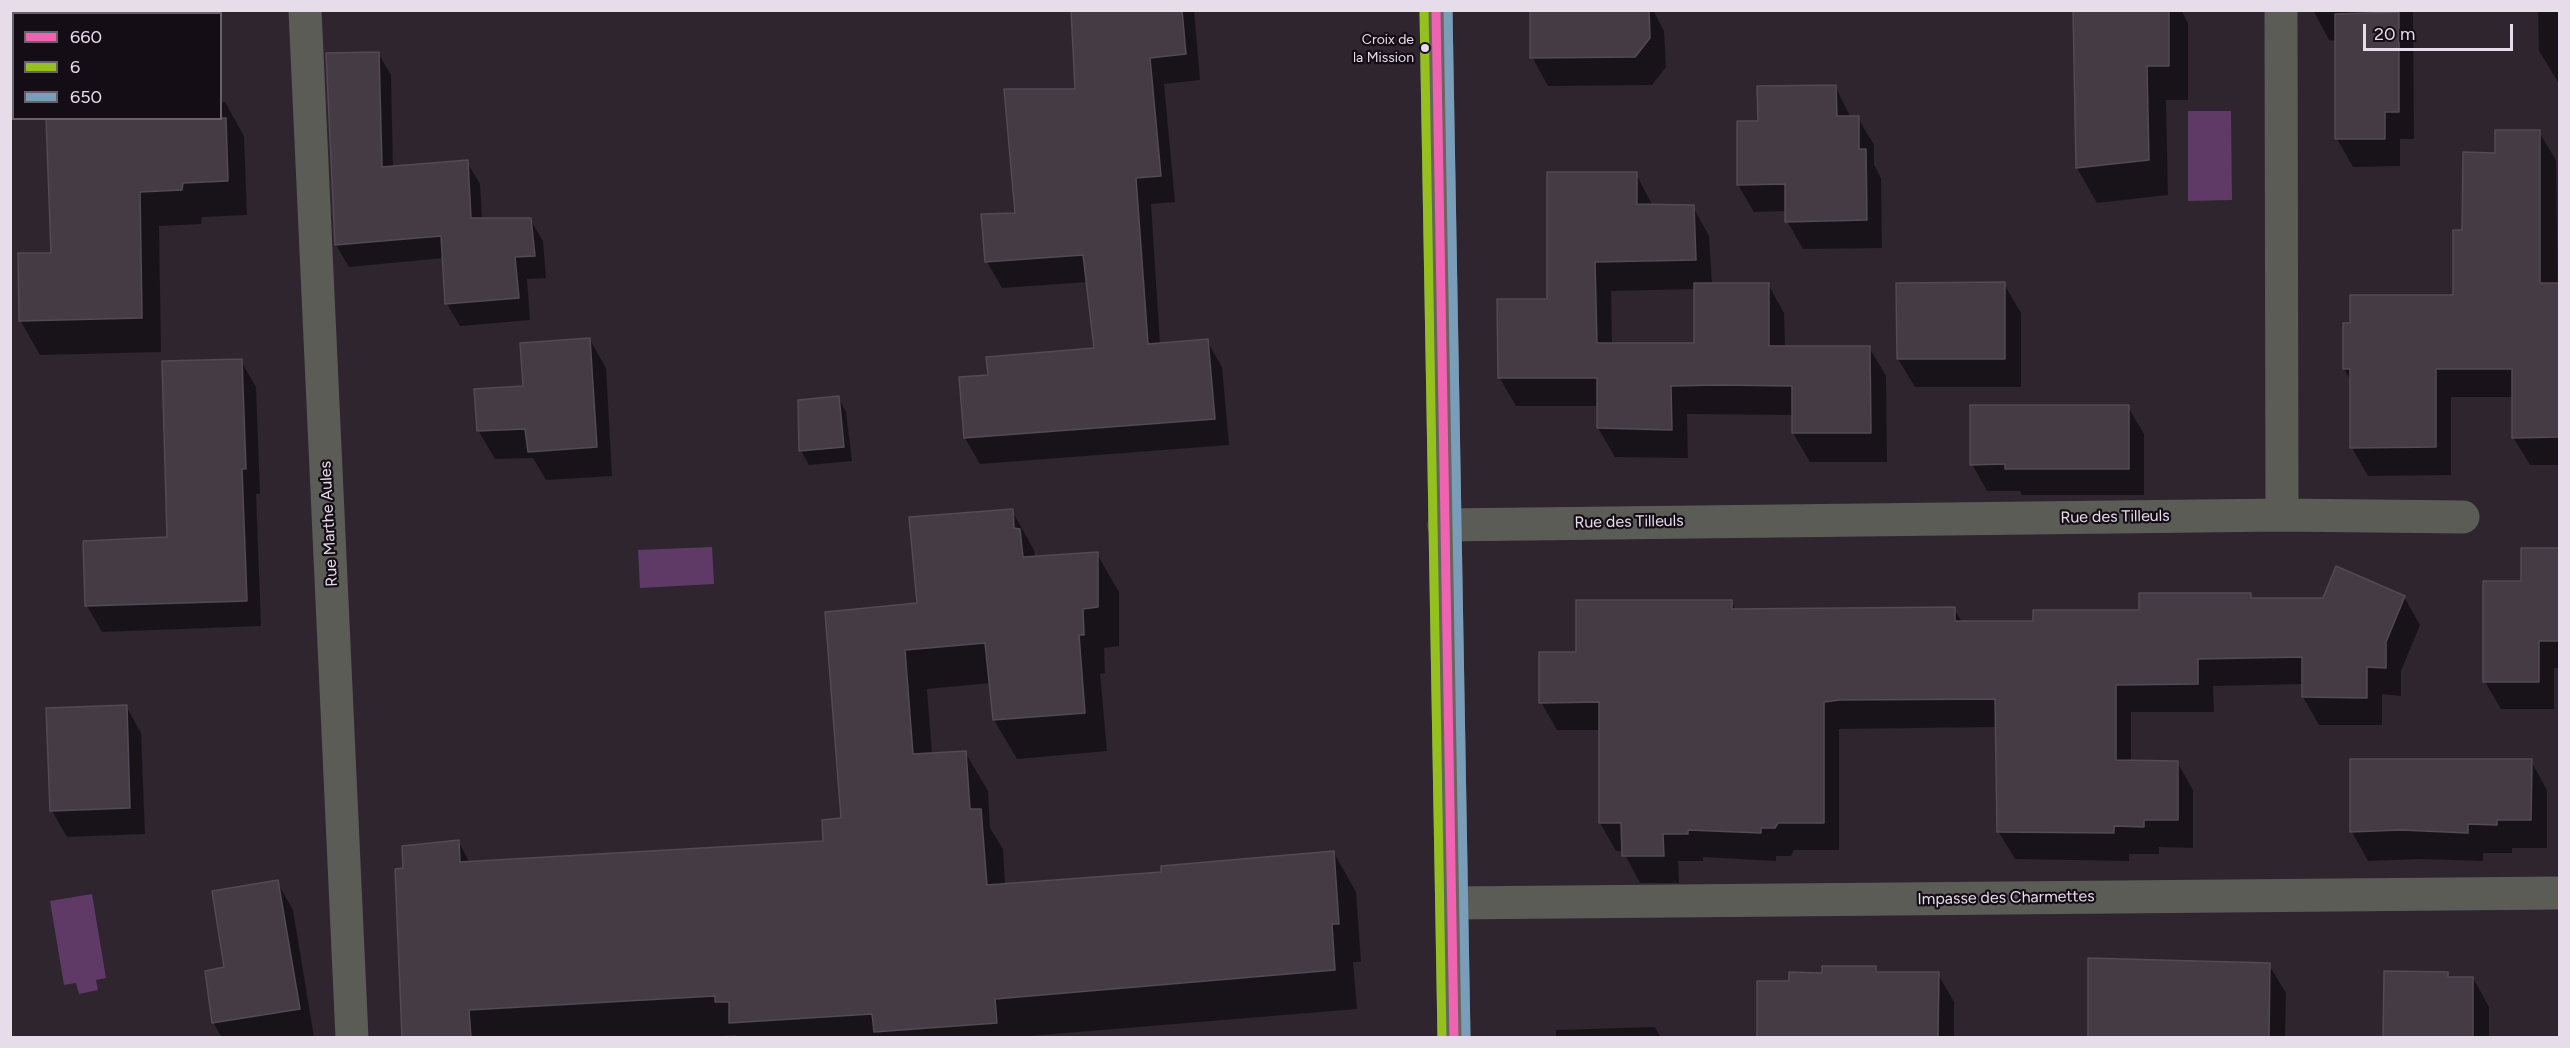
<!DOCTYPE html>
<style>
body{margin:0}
#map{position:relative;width:2570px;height:1048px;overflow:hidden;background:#2e252f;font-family:Figtree,sans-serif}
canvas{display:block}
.frame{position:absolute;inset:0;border:12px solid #e7dce9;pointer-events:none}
.legend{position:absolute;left:12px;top:12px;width:210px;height:108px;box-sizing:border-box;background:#140d16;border:2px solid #68606a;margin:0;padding:8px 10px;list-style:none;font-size:18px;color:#e7dce9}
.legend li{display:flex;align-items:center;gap:12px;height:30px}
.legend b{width:30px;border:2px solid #68606a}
.scale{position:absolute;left:2363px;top:24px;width:150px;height:27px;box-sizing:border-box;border:3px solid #e7dce9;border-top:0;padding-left:8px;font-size:18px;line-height:21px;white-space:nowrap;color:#e7dce9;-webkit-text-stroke:4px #140d16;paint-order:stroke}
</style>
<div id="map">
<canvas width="2570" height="1048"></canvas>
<div class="frame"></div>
<ul class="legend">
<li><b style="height:8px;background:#f063b0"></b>660</li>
<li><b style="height:8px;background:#95c11f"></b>6</li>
<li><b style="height:8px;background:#7a9eb9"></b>650</li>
</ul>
<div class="scale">20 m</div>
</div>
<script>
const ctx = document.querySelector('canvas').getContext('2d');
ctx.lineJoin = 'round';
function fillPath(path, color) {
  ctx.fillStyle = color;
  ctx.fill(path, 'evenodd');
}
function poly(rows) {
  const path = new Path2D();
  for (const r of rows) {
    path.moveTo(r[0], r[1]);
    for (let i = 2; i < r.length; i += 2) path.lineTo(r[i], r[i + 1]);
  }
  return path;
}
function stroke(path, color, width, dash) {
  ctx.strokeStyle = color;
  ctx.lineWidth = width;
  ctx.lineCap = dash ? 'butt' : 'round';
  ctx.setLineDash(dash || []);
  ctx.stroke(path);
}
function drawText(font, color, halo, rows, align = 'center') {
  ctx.font = font + ' Figtree,sans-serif';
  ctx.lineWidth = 4.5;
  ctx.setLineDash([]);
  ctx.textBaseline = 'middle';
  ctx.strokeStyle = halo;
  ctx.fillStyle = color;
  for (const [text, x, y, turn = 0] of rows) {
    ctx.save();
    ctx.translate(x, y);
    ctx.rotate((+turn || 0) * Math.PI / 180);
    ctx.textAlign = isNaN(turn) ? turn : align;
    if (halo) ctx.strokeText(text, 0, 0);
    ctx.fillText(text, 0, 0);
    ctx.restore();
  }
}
fillPath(poly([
 [2188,111,2231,111,2232,200,2188,201],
 [712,547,714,584,640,588,638,550],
 [92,894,106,978,96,980,98,990,79,994,76,983,64,985,50,901]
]), '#5f3a67');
fillPath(poly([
 [1073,10,1194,10,1200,80,1164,84,1175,202,1151,204,1160,344,1207,341,1222,367,1229,445,980,464,965,438,989,376,1095,349,1088,282,1002,288,987,262,1017,214,1077,91],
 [1531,10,1653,10,1664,31,1666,67,1652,85,1548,86,1532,57],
 [2075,10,2181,10,2188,23,2188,100,2166,100,2168,195,2097,203,2077,168],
 [2313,10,2413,10,2414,139,2400,139,2400,166,2353,167,2337,139,2337,41,2329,40],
 [2538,10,2560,10,2560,85,2539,51],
 [378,53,391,75,393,168,467,162,480,184,482,219,530,219,543,241,546,278,527,279,530,320,460,326,447,304,444,258,349,267,336,245],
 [1835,86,1851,118,1858,118,1874,145,1874,165,1881,178,1882,248,1803,249,1787,221,1787,211,1754,212,1738,185,1759,122],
 [220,102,225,102,244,136,247,215,202,217,201,224,159,226,161,352,40,355,20,320,53,254,220,118],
 [2539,132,2556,160,2560,465,2530,465,2513,437,2513,397,2451,397,2451,475,2368,476,2352,448,2352,382,2344,369,2352,324,2454,296,2463,232,2497,154],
 [1636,174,1653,206,1693,207,1709,236,1712,284,1768,284,1784,313,1785,347,1869,347,1886,376,1887,462,1810,462,1793,433,1793,415,1687,414,1688,458,1615,457,1598,428,1598,406,1516,406,1499,377],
 [1695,289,1696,344,1612,344,1611,291],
 [2004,284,2021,313,2021,387,1915,387,1898,359],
 [590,340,606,368,612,476,546,480,533,458,495,459,478,430,524,387],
 [241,361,256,387,260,494,256,494,261,626,102,632,87,606,168,539],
 [838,397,846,412,852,461,809,465,801,451],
 [2128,407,2144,434,2144,495,2022,495,2020,491,1987,491,1972,464],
 [1012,511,1034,550,1035,557,1097,554,1119,592,1119,646,1104,648,1105,673,1100,674,1107,751,1017,759,994,720,991,683,927,689,932,754,965,752,988,791,990,828,1003,849,1005,885,1163,873,1334,853,1356,892,1361,962,1353,962,1357,1009,1017,1037,737,1038,736,1035,688,1038,404,1038,404,870,458,841,470,863,825,842,843,819,919,605],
 [2560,549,2560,668,2554,668,2554,709,2501,709,2485,682,2522,583,2522,550],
 [2250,594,2253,599,2404,597,2420,625,2401,671,2401,696,2382,694,2382,725,2319,725,2303,697,2303,684,2213,686,2214,712,2131,712,2131,762,2177,762,2193,790,2193,848,2159,847,2159,854,2129,854,2129,861,2015,859,1998,831,1997,727,1839,729,1839,850,1794,850,1791,856,1776,856,1776,861,1703,857,1703,861,1678,861,1679,883,1640,883,1623,851,1616,851,1600,823,1600,730,1557,730,1541,702,1578,654,1731,601,1736,611,1954,609,1962,622,2035,622,2140,612],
 [126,706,141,733,145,834,67,837,52,811],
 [2352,760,2531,761,2547,790,2547,848,2512,848,2512,853,2483,853,2483,861,2419,859,2368,861,2352,832],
 [277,882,293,910,314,1037,222,1038,213,1022,225,969],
 [2269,965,2286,993,2285,1038,2089,1038],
 [1875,968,1878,973,1938,974,1954,1002,1954,1038,1758,1038,1791,983,1823,974],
 [2447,973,2450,978,2473,978,2489,1007,2489,1038,2386,1038],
 [1655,1027,1661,1038,1556,1038,1556,1030]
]), '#0007');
const building = poly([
 [1071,10,1182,10,1186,54,1150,58,1161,176,1136,178,1148,344,1208,339,1215,419,964,438,959,377,988,375,986,357,1094,348,1083,255,985,262,981,214,1015,213,1004,89,1075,89,1071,10],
 [1530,10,1649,10,1650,38,1635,57,1530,58,1530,10],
 [2073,10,2169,10,2169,66,2147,66,2149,160,2076,168,2073,10],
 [2399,12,2399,112,2385,112,2385,139,2335,139,2335,14,2399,12],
 [379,52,382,167,468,160,471,218,531,218,535,256,515,257,519,298,445,304,441,236,335,245,326,53,379,52],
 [1836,85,1837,116,1859,116,1859,149,1866,149,1867,220,1785,222,1785,184,1737,185,1737,121,1758,121,1757,86,1836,85],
 [46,118,226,118,228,181,183,183,182,190,140,192,142,318,19,321,18,253,51,253,46,118],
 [2495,130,2540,130,2540,283,2559,283,2559,437,2512,438,2512,369,2436,369,2436,447,2350,448,2350,369,2343,369,2343,323,2350,323,2350,295,2453,295,2453,230,2462,230,2463,152,2495,153,2495,130],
 [1547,172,1637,172,1637,204,1694,205,1696,260,1595,262,1597,343,1694,343,1694,283,1769,283,1769,346,1870,346,1871,433,1792,433,1792,386,1719,385,1671,386,1672,430,1597,428,1597,378,1498,378,1497,299,1547,299,1547,172],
 [2005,282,2005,359,1897,359,1896,283,2005,282],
 [590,338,597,447,528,452,525,429,477,431,474,389,523,386,520,343,590,338],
 [242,359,246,469,242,469,247,601,85,606,83,541,167,537,162,361,242,359],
 [839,396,844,447,799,451,798,400,839,396],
 [1970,405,2129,405,2129,469,2005,469,2005,464,1970,465,1970,405],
 [1013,509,1014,528,1020,529,1023,557,1098,552,1098,607,1083,609,1084,635,1079,635,1085,713,993,720,985,643,905,650,913,754,966,751,970,809,981,809,987,885,1161,872,1161,866,1334,851,1339,924,1332,924,1335,970,995,999,997,1023,874,1032,872,1014,729,1023,729,1002,715,1002,715,996,469,1010,471,1038,402,1038,395,869,403,868,402,846,459,840,460,862,823,841,822,820,841,818,825,612,917,603,909,517,1013,509],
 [2521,548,2559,548,2559,641,2539,641,2539,682,2483,682,2483,581,2521,581,2521,548],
 [2336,566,2405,596,2386,642,2386,668,2367,667,2367,698,2302,697,2302,657,2198,659,2198,684,2116,685,2116,760,2178,761,2178,820,2144,820,2144,827,2114,826,2114,833,1997,832,1995,699,1839,700,1824,702,1824,823,1778,823,1775,828,1761,828,1761,833,1688,830,1688,834,1663,834,1664,856,1622,856,1621,823,1599,823,1599,702,1539,703,1539,652,1576,652,1576,600,1732,600,1732,609,1955,607,1955,621,2033,621,2033,610,2139,610,2139,593,2251,593,2251,598,2323,598,2336,566],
 [127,705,130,808,50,811,46,708,127,705],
 [2350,759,2532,759,2531,820,2497,820,2497,825,2468,824,2468,833,2401,830,2350,832,2350,759],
 [278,880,300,1009,212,1023,205,971,224,967,212,891,278,880],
 [2088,958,2270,963,2269,1038,2088,1038,2088,958],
 [1822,966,1876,966,1876,972,1939,972,1938,1038,1757,1038,1757,981,1789,981,1789,972,1822,973,1822,966],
 [2384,971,2448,972,2448,977,2473,977,2473,1038,2383,1037,2384,971]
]);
fillPath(building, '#443b45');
stroke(building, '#524a54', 1.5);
stroke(poly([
 [305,10,352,1038],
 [2282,515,2463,517],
 [1444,525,2282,515,2281,10],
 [1452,903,2560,893]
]), '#5c5c56', 33);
stroke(poly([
 [1436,10,1454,1038]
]), '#66665f', 33);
stroke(poly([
 [1436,10,1454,1038]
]), '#f063b0', 9);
stroke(poly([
 [1424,10,1442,1038]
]), '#95c11f', 9);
stroke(poly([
 [1448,10,1466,1038]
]), '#7a9eb9', 9);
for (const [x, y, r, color] of [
 [1425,48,5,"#e7dce9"]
]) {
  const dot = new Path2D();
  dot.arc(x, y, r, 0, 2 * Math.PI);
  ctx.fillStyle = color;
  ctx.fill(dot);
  stroke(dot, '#140d16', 2);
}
drawText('14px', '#e7dce9', '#140d16', [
 ["Croix de",1414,40],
 ["la Mission",1414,58]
], 'right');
drawText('16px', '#e7dce9', '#140d16', [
 ["Rue des Tilleuls",2115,517,-1],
 ["Rue des Tilleuls",1629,522,-1],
 ["Rue Marthe Aules",329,524,-93],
 ["Impasse des Charmettes",2006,898,-1]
]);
</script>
